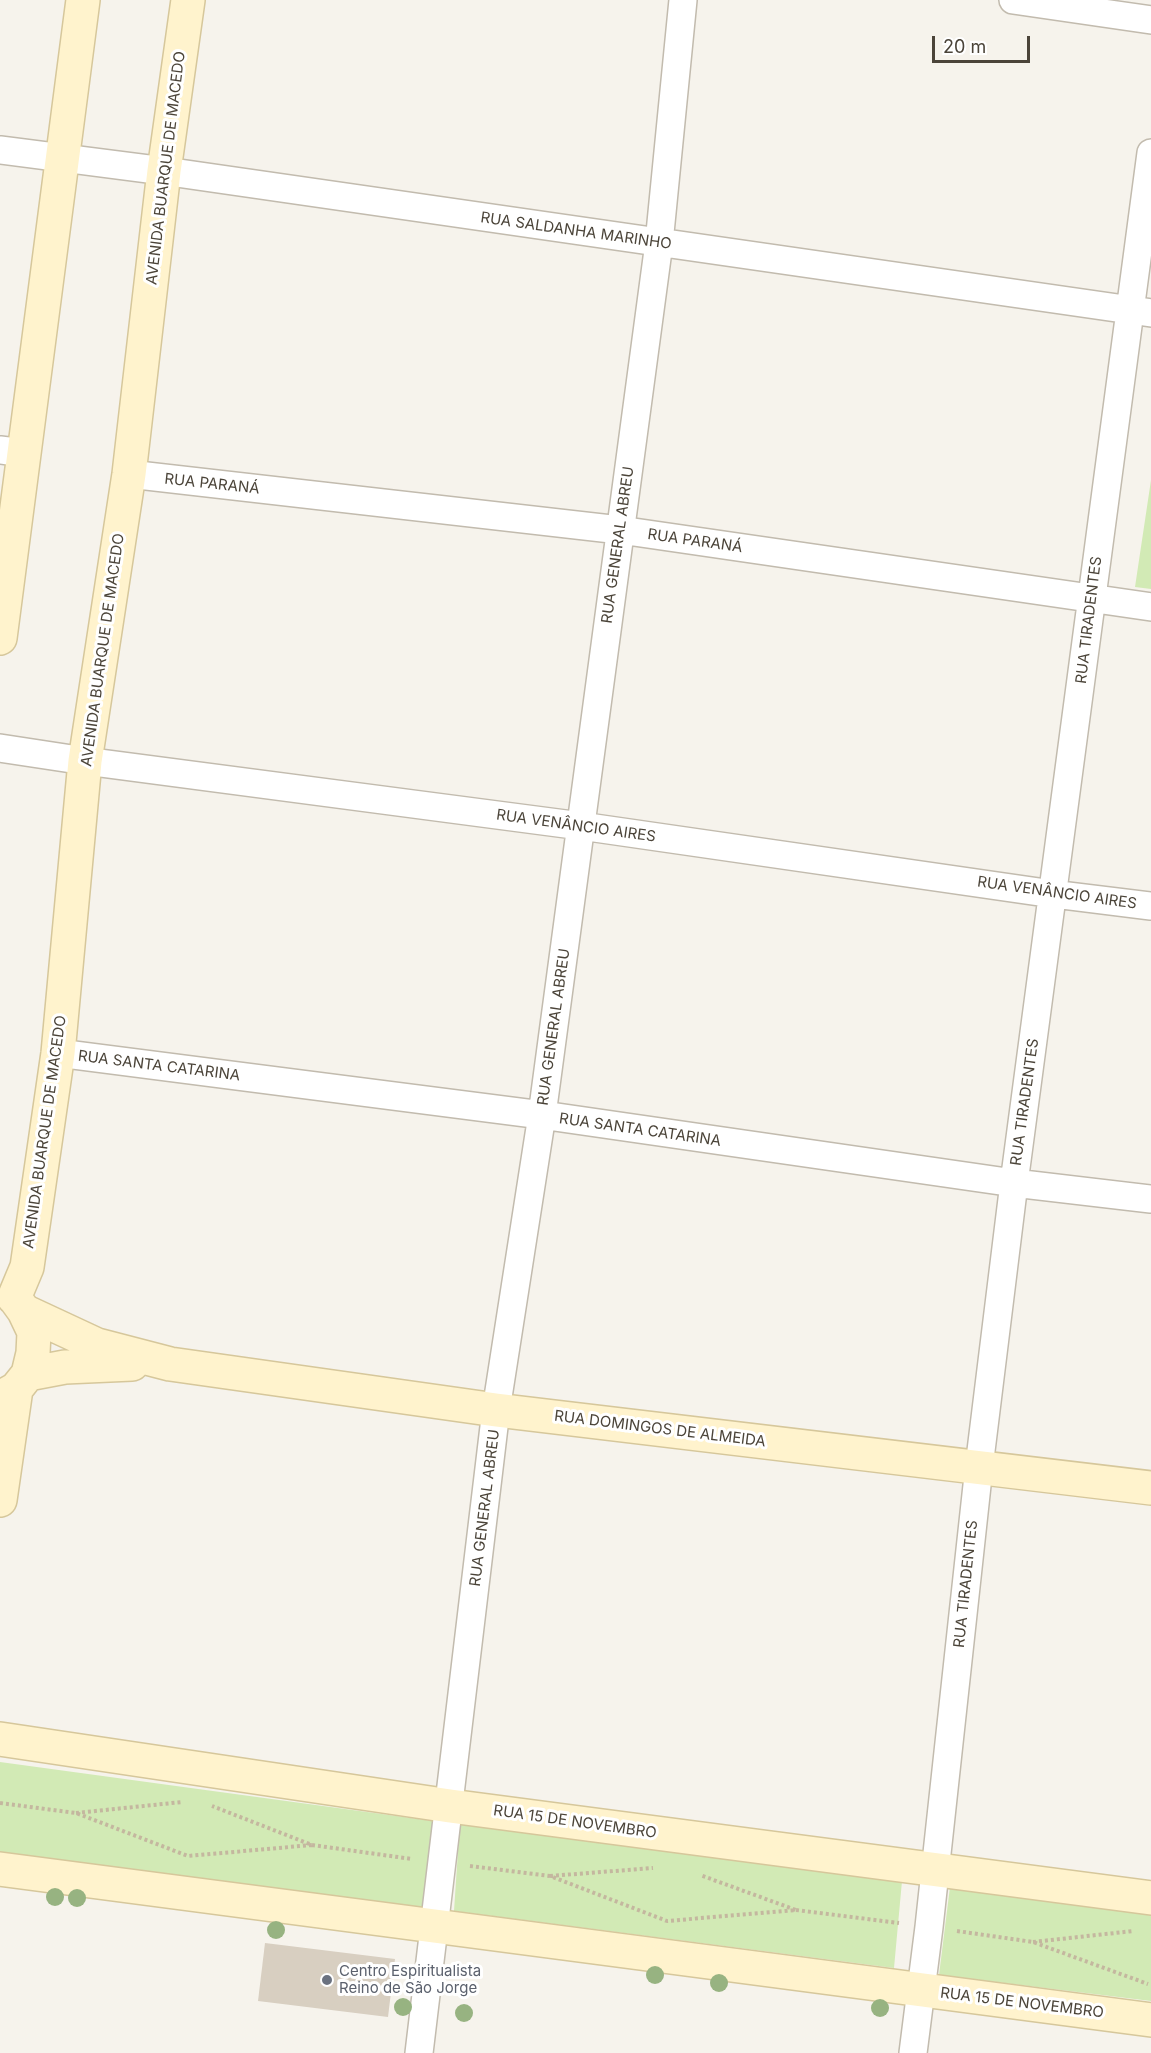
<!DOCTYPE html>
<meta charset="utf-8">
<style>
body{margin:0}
#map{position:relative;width:1151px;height:2053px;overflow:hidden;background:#f6f3ec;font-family:Inter,sans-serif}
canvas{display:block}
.scale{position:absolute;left:932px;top:36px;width:98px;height:27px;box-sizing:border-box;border:3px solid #4b4439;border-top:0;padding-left:8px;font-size:18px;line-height:21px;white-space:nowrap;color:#4b4439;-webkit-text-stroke:4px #fff;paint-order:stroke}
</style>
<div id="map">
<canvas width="1151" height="2053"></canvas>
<div class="scale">20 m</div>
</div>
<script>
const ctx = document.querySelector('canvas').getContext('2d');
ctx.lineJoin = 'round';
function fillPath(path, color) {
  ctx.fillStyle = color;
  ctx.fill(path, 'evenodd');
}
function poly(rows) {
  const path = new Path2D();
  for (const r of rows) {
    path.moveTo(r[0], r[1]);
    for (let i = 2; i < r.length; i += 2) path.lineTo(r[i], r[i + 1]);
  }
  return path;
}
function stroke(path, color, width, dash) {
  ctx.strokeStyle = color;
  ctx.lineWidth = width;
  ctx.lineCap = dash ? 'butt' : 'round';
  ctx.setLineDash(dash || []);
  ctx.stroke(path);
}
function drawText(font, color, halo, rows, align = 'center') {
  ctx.font = font + ' Inter,sans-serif';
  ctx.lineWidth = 6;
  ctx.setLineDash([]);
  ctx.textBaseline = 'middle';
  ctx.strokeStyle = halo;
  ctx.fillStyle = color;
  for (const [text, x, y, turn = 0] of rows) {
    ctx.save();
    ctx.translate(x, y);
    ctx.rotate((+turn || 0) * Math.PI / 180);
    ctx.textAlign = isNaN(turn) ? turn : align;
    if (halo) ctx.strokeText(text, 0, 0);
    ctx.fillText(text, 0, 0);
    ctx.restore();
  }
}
fillPath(poly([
 [1151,480,1151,589,1135,587],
 [0,1762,433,1821,425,1908,0,1853],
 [460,1821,902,1881,894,1968,454,1911],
 [950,1887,1151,1912,1151,2001,939,1975]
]), '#d2eab5');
fillPath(poly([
 [265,1943,395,1959,388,2017,258,2001]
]), '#d8cfc1');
const street = poly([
 [1013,0,1151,20],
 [0,150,164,171,1151,313],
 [0,450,24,453],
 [129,474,620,530,1151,607],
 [0,748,85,761,581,826,1053,894,1151,906],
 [58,1053,542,1115,1014,1183,1151,1199],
 [419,2053,496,1410,542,1115,659,243,683,0],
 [913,2053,929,1927,979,1467,1014,1183,1151,153]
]);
const secondary = poly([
 [0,638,83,0],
 [14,1298,27,1267,58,1053,85,761,129,474,164,171,188,0],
 [24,1311,97,1345,170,1364,496,1410,1151,1488],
 [28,1374,65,1367,132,1364],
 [0,1398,16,1389,28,1374,33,1353,34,1332,24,1311,16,1300],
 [0,1500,16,1389],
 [0,1739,450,1806,1151,1898],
 [0,1869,1151,2020]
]);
stroke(street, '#c2bbae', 30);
stroke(secondary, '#d6c79b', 36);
stroke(poly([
 [0,1803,76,1813,188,1856,312,1845,212,1806],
 [76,1813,182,1802],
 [312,1845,412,1859],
 [470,1866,550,1876,667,1921,796,1910,700,1875],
 [550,1876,653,1868],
 [796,1910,899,1923],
 [957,1931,1033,1942,1148,1984],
 [1033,1942,1133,1931]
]), '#c4b79f', 4, [3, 3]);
stroke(street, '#fff', 27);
stroke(secondary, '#fff3cd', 33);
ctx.fillStyle = '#97b381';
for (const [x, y] of [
 [55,1897],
 [77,1898],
 [276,1930],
 [655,1975],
 [719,1983],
 [403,2007],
 [880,2008],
 [464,2013]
]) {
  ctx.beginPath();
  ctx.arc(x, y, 9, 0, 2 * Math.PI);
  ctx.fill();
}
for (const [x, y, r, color] of [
 [327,1980,6,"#6b7280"]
]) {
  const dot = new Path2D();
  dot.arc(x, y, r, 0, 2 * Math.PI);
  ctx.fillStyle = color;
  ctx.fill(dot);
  stroke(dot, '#fff', 2);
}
drawText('15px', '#4b4439', '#fff', [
 ["AVENIDA BUARQUE DE MACEDO",166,168,-83],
 ["RUA SALDANHA MARINHO",576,231,8],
 ["RUA PARANÁ",212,484,6],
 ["RUA PARANÁ",695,541,8],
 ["RUA GENERAL ABREU",618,545,-82],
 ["RUA TIRADENTES",1089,620,-83],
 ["AVENIDA BUARQUE DE MACEDO",103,650,-82],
 ["RUA VENÂNCIO AIRES",576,826,8],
 ["RUA VENÂNCIO AIRES",1057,893,8],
 ["RUA GENERAL ABREU",554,1027,-82],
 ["RUA SANTA CATARINA",159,1066,7],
 ["RUA TIRADENTES",1025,1102,-82],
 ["RUA SANTA CATARINA",640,1130,8],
 ["AVENIDA BUARQUE DE MACEDO",45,1132,-82],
 ["RUA DOMINGOS DE ALMEIDA",660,1429,7],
 ["RUA GENERAL ABREU",485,1508,-83],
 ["RUA TIRADENTES",966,1584,-84],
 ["RUA 15 DE NOVEMBRO",575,1822,8],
 ["RUA 15 DE NOVEMBRO",1022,2003,7]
]);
drawText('15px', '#5b616d', '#fff', [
 ["Centro Espiritualista",339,1971],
 ["Reino de São Jorge",339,1988]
], 'left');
</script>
